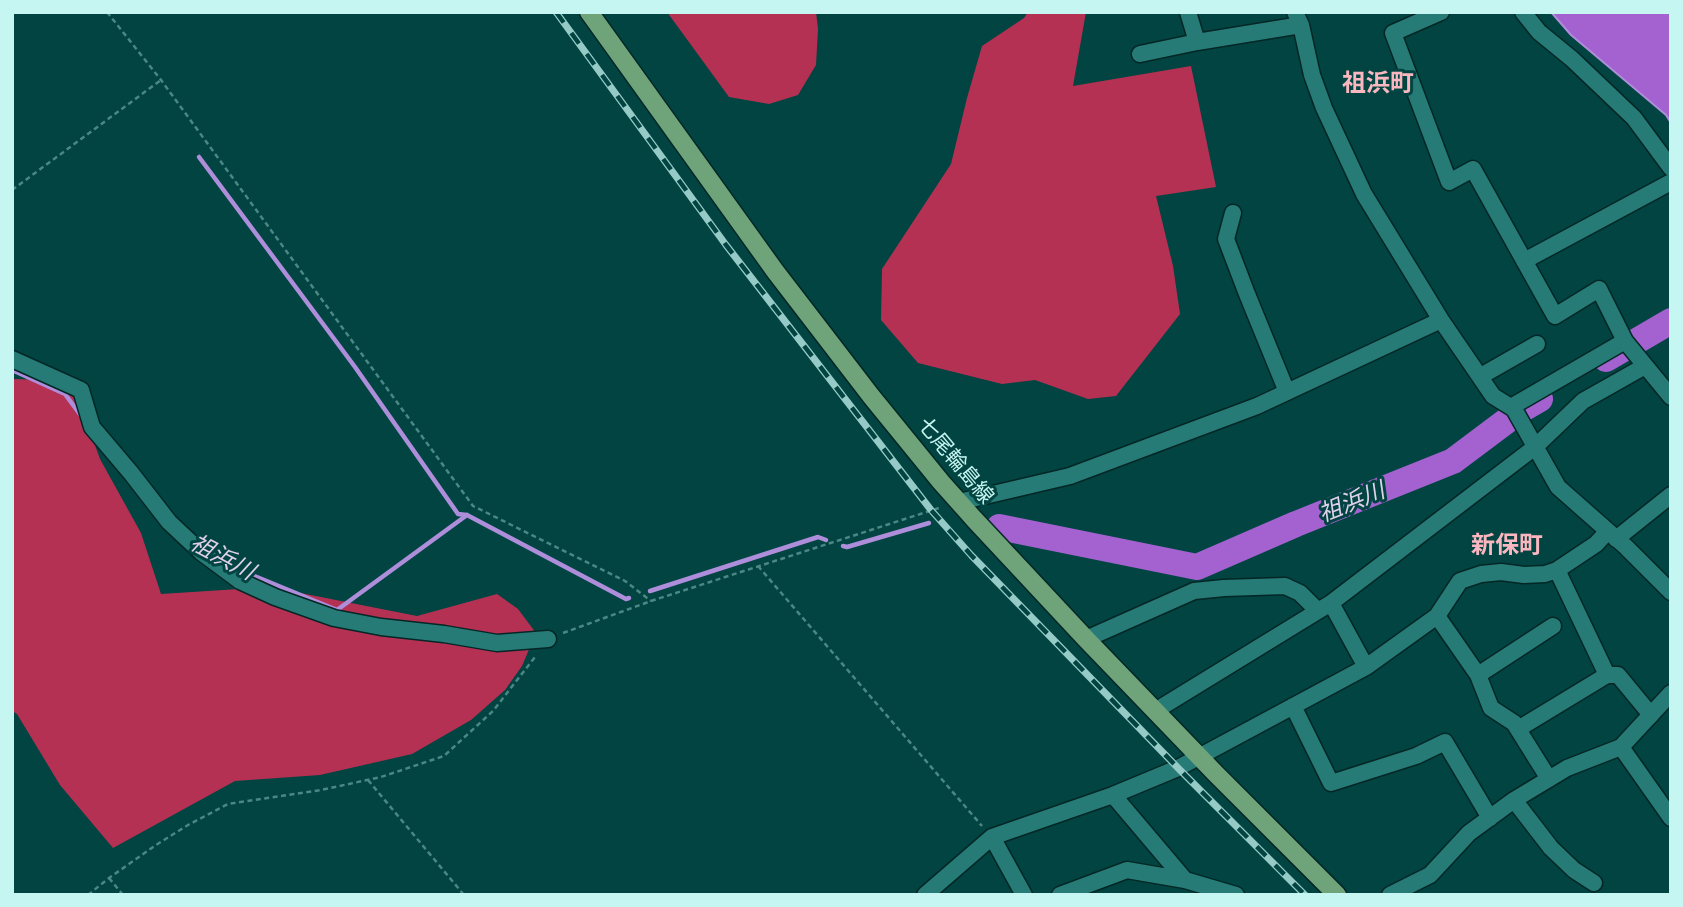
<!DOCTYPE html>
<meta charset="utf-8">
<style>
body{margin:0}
#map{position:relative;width:1683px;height:907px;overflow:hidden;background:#014441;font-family:"Open Sans",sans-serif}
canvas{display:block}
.frame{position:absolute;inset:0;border:14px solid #c6f6f2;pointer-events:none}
</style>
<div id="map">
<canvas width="1683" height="907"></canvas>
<div class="frame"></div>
</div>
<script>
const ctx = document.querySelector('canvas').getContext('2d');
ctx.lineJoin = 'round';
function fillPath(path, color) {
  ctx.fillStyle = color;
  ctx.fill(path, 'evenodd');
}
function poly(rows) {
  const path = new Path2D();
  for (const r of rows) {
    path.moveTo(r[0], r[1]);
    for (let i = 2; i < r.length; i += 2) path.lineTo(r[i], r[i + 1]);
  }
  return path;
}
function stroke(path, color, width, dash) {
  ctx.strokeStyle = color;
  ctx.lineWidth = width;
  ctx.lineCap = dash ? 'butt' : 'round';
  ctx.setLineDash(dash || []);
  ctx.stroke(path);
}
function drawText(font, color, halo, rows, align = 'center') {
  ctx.font = font + ' "Open Sans","Noto Sans JP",sans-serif';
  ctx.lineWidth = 6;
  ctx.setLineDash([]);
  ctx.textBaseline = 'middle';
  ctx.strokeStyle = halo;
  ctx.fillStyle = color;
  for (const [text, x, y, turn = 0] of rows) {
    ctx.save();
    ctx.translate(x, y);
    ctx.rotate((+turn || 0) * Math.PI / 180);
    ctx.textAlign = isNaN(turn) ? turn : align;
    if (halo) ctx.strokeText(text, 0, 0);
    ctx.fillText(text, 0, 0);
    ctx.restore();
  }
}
fillPath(poly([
 [667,12,816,12,818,29,816,65,798,95,769,104,729,97],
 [1028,12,1086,12,1073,86,1191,66,1216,187,1156,196,1173,266,1180,314,1116,396,1088,399,1035,380,1002,384,918,363,881,320,882,269,951,164,967,98,982,46,1024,18],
 [12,379,50,380,78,399,100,459,141,533,161,594,270,587,417,616,497,594,518,609,536,633,522,666,505,690,471,720,412,754,320,775,235,781,113,848,60,785,17,714,12,711]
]), '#b53153');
const water = poly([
 [1551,12,1671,12,1671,123,1666,115,1571,35,1551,12]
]);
fillPath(water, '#a362cf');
stroke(water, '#ae8eda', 2);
stroke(poly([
 [199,157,355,367,458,514,467,515,626,599,629,598],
 [12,370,65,394,82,417],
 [843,546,847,547,929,523],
 [224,560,252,575,337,610,467,515],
 [650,591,818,537,826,540]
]), '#ae8eda', 4.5);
stroke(poly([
 [1606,359,1671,321],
 [999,527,1197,567,1296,524,1453,461,1521,410,1540,399]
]), '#a362cf', 26);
const minor = poly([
 [1188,12,1197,42],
 [1295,12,1301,25,1312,75,1324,108,1364,194,1441,320,1493,396,1514,409,1558,487,1626,547,1671,592],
 [1441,12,1393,33,1449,182,1473,169,1555,316,1599,289,1625,341,1671,397],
 [1523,12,1539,32,1572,59,1634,118,1671,168],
 [1140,54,1197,42,1301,25],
 [1233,213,1226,239,1247,294,1287,392],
 [1524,261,1671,182],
 [12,359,81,390,92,427,131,473,169,522,201,552,240,581,275,597,334,618,381,627,444,634,497,643,548,639],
 [1481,376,1537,344],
 [1511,407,1625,341],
 [959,502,1070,476,1257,406,1441,320],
 [1616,539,1671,495],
 [1557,570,1607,675],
 [1331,603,1366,667],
 [1437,616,1478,675,1491,708,1514,723,1549,779],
 [1086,639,1194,591,1224,588,1285,586,1300,593,1318,611],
 [1478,675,1553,626],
 [1293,706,1331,783,1416,756,1445,742,1490,818],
 [1155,711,1331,603,1535,447,1583,401,1645,366],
 [1518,729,1607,675,1618,675,1651,715],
 [1621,747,1671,818],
 [1514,800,1551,848,1574,870,1594,883],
 [992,837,1024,895],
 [1185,880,1236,895],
 [925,895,992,837,1113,795,1178,768,1366,667,1437,616,1460,581,1481,574,1501,572,1524,575,1545,574,1557,570,1596,544,1607,532],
 [1060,895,1127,870,1185,880,1113,795],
 [1390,895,1430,875,1469,833,1514,800,1567,768,1621,747,1671,693]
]);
const major = poly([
 [589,12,775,271,871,396,941,482,974,519,1086,639,1216,774,1337,895]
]);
stroke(minor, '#042726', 19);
stroke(major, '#042726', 21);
stroke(poly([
 [107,12,161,80,473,506,625,581,651,601],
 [12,190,161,80],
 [758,566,982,826],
 [563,633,651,601,942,507],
 [368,780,464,895],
 [109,878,123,895],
 [88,895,109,878,156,845,188,825,228,804,321,790,381,777,444,756,493,711,535,657]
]), '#4b8784', 2.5, [5, 3.5]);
stroke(minor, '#267b77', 16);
stroke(major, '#6fa47b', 18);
const rail = poly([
 [556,12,726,245,931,510,971,555,1178,768,1305,895]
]);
stroke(rail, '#96cac7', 7);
stroke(rail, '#014441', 4.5, [13]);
drawText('21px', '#c6f6f2', '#014441', [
 ["七尾輪島線",955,461,50]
]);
drawText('italic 23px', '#e0d1ec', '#014441', [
 ["祖浜川",1352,503,-22],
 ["祖浜川",222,558,28]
]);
drawText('bold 24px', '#fbb7c0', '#014441', [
 ["祖浜町",1378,84],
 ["新保町",1507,546]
]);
</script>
